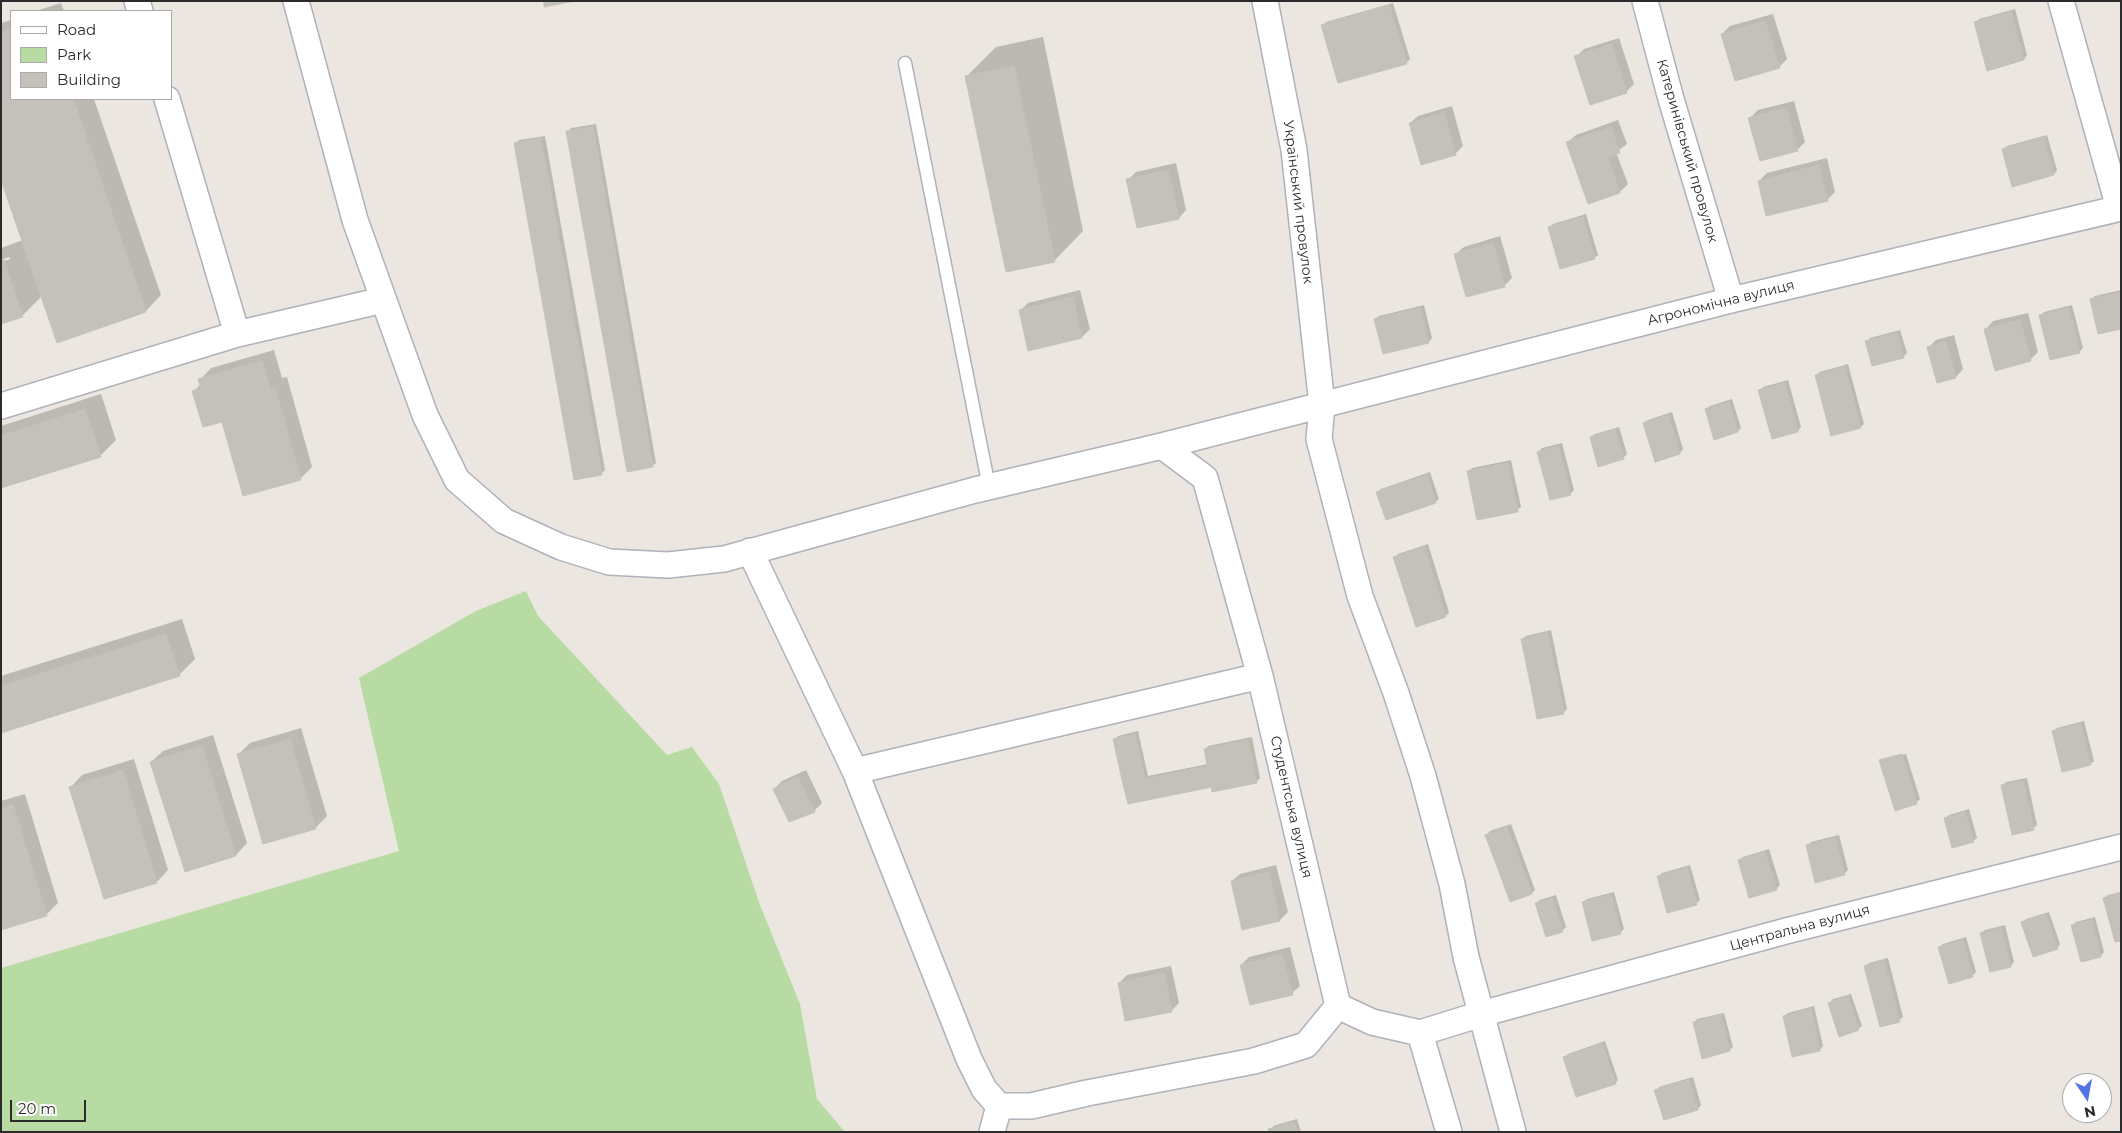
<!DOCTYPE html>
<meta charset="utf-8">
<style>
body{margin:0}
#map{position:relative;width:2122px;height:1133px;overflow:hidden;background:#ebe6df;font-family:Montserrat,sans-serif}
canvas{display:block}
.frame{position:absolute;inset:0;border:2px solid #2b2b2b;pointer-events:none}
.legend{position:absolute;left:10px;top:10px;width:162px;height:90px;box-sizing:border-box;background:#fff;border:1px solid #aaa;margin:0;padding:6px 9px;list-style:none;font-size:15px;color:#2b2b2b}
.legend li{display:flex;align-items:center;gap:10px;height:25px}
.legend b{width:25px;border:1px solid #aaa}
.north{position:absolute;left:2062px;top:1073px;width:50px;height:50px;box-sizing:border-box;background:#fff;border:1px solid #aaa;border-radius:50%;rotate:168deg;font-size:14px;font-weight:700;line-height:20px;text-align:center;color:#2b2b2b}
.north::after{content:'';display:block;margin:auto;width:18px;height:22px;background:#5473e4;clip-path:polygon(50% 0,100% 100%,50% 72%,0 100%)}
.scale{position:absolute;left:10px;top:1100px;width:76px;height:22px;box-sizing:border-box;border:2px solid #2b2b2b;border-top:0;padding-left:6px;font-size:15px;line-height:18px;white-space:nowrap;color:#2b2b2b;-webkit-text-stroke:4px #fff;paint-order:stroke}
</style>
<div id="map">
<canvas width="2122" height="1133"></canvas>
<div class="frame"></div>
<ul class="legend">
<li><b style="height:6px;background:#fff"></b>Road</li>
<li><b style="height:14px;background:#b7dba3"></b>Park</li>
<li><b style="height:14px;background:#c4c0ba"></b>Building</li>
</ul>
<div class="north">N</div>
<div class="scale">20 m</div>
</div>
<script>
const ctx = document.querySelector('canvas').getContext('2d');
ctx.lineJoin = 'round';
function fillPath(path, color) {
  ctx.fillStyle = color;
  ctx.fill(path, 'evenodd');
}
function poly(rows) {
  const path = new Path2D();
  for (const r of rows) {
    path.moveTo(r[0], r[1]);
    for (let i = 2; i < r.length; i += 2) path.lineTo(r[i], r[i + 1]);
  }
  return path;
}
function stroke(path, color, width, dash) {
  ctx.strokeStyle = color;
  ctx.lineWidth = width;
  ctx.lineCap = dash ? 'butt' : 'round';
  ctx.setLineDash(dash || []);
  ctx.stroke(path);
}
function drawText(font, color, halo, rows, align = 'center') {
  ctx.font = font + ' Montserrat,sans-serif';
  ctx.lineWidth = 4.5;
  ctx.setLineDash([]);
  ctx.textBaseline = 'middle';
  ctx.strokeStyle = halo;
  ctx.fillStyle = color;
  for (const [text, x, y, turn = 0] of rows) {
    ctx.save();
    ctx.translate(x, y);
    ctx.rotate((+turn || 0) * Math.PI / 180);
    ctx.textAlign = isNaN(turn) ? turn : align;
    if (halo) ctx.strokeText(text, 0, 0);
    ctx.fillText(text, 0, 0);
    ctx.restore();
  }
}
fillPath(poly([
 [526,591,538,616,667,755,692,747,719,784,760,905,800,1004,817,1099,845,1132,1,1132,1,968,399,851,359,678,476,611]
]), '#b7dba3');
fillPath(poly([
 [61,3,64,11,36,11],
 [1393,3,1410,59,1406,63,1323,26,1326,22],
 [2015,9,2027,55,2024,59,1975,23,1979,19],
 [1773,14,1787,59,1779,67,1722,34,1730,26],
 [11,20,11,99,94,99,161,295,146,311,58,341,42,296,22,316,1,263,10,259,9,257,1,260,1,248,23,240,1,177,1,23],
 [1043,37,1083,231,1054,261,967,76,996,47],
 [1619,38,1634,84,1626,92,1576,57,1584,49],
 [1794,101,1805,142,1797,150,1750,118,1758,110],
 [1452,106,1463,146,1455,154,1410,123,1418,116],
 [1618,120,1627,144,1616,152,1628,184,1620,192,1589,203,1568,142,1576,135],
 [596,124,656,463,652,466,568,132,571,128],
 [2047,135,2057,170,2054,174,2003,149,2007,146],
 [545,136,605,470,601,474,515,144,519,140],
 [1827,158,1835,192,1827,200,1759,181,1767,173],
 [1176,163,1186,210,1179,218,1128,180,1136,172],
 [1586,214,1598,255,1594,258,1550,227,1553,224],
 [1500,236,1512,278,1504,286,1456,254,1464,247],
 [1080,290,1090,329,1082,337,1029,349,1020,311,1028,303],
 [2121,290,2121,328,2091,300,2095,296],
 [1424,305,1432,338,1429,342,1375,319,1379,316],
 [2072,305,2083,348,2079,352,2041,316,2044,312],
 [2028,313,2038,352,2030,360,1986,329,1993,321],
 [1900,330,1907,353,1903,357,1867,342,1870,338],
 [1954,335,1963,369,1956,377,1929,347,1936,340],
 [274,350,282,378,287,377,312,467,301,478,244,495,223,420,194,391,201,384,200,380,211,368],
 [1848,364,1864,424,1860,427,1816,376,1820,372],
 [1788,380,1801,427,1798,431,1760,390,1763,387],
 [101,394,116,440,100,456,1,487,1,426],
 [1732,399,1741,428,1738,431,1706,409,1710,406],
 [1672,412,1683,449,1680,453,1656,460,1644,423,1648,420],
 [1619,427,1627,454,1623,458,1591,437,1595,434],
 [1562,443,1574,490,1571,493,1550,499,1538,452,1542,448],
 [1511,460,1521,507,1517,510,1468,472,1472,468],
 [1430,472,1439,499,1435,502,1378,492,1381,489],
 [1428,544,1449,612,1446,616,1395,557,1398,554],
 [182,619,195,659,179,675,1,731,1,676],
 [1551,630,1567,709,1563,713,1522,639,1526,636],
 [2084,721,2094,761,2090,764,2054,731,2057,728],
 [301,728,327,816,315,828,238,755,250,743],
 [1138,731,1148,776,1208,764,1205,750,1208,746,1252,737,1260,778,1256,782,1213,785,1129,803,1114,740,1118,736],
 [213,735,247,843,236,855,151,762,163,751],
 [1906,754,1920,799,1916,803,1881,760,1883,758,1883,760],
 [134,759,168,870,157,882,71,787,82,775],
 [806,770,822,803,814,811,774,789,782,781],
 [2027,778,2037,825,2033,829,2002,786,2006,782],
 [25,794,58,903,46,915,1,929,1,801],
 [1969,809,1977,838,1973,841,1945,818,1949,815],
 [1511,824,1535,890,1532,893,1487,835,1490,831],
 [1839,835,1848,870,1844,874,1807,846,1811,842],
 [1769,849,1780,885,1776,889,1739,860,1743,857],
 [1276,865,1288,912,1280,920,1232,881,1240,874],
 [1690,865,1700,900,1697,903,1668,912,1658,877,1662,873],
 [1614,892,1624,929,1620,933,1583,902,1587,899],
 [2121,892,2121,939,2104,899,2108,895],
 [1556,895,1566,927,1562,931,1537,903,1540,900],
 [2049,912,2060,944,2057,948,2023,923,2026,919],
 [2095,917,2104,952,2101,956,2082,961,2072,926,2076,922],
 [2005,925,2014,962,2011,966,1991,971,1981,933,1985,930],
 [1966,937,1976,972,1973,975,1949,982,1940,947,1943,944],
 [1290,947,1300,986,1292,993,1241,965,1249,957],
 [1888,958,1903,1017,1899,1020,1866,966,1869,963],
 [1171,966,1179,1003,1171,1011,1119,983,1127,975],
 [1851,994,1862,1026,1858,1029,1829,1003,1833,999],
 [1814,1006,1823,1046,1820,1050,1793,1055,1784,1016,1788,1013],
 [1724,1013,1733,1047,1729,1050,1694,1023,1697,1019],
 [1605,1041,1618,1080,1615,1083,1564,1058,1568,1054],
 [1693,1077,1701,1105,1698,1109,1664,1119,1656,1091,1659,1087],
 [1297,1119,1301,1132,1270,1132,1273,1126]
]), '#0003');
const building = poly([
 [544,1,575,1,544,7,544,1],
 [1389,5,1407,64,1338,83,1321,25,1389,5],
 [2011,12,2024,60,1987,71,1974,22,2011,12],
 [1765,21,1780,68,1735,81,1721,34,1765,21],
 [11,29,11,99,73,99,146,312,57,343,1,180,1,33,11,29],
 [1612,44,1627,93,1590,105,1574,56,1612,44],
 [1014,66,1055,262,1006,272,965,76,1014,66],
 [1786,108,1798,151,1760,161,1748,118,1786,108],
 [1444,113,1456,155,1421,165,1409,123,1444,113],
 [593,127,653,467,627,472,566,131,593,127],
 [1611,127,1620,153,1608,157,1620,193,1588,204,1566,142,1611,127],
 [2044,137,2054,175,2012,187,2002,149,2044,137],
 [541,138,602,475,574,480,514,143,541,138],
 [1819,165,1828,201,1766,216,1758,181,1819,165],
 [1168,170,1179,219,1137,228,1126,179,1168,170],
 [1583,217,1595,259,1560,269,1548,227,1583,217],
 [1493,243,1505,287,1466,297,1454,254,1493,243],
 [4,260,23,317,1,324,1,261,4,260],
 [2120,293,2121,329,2098,334,2090,299,2120,293],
 [1073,297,1082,338,1028,351,1019,310,1073,297],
 [1421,308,1429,343,1383,354,1374,319,1421,308],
 [2069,308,2080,353,2050,360,2039,315,2069,308],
 [2020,320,2031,361,1995,371,1984,329,2020,320],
 [1897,333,1904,358,1872,366,1865,341,1897,333],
 [1946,342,1956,378,1937,383,1927,347,1946,342],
 [262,361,270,389,275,388,301,480,243,496,222,422,203,427,192,391,201,388,198,379,262,361],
 [1845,367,1861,428,1831,436,1815,375,1845,367],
 [1785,383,1798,432,1772,439,1758,390,1785,383],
 [1729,402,1738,432,1714,440,1705,409,1729,402],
 [85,409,101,457,1,488,1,436,85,409],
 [1668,415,1680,454,1655,462,1643,423,1668,415],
 [1615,429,1624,459,1598,467,1590,437,1615,429],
 [1558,446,1571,495,1550,500,1537,452,1558,446],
 [1508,463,1518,512,1477,520,1467,471,1508,463],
 [1427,475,1436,503,1386,520,1376,492,1427,475],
 [1424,547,1446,617,1416,627,1393,557,1424,547],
 [1547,633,1558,681,1531,687,1521,639,1547,633],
 [166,634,180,676,1,733,1,686,166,634],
 [1558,681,1564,714,1537,719,1531,687,1558,681],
 [2081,724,2091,765,2062,772,2052,731,2081,724],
 [1135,734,1145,779,1123,784,1113,739,1135,734],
 [290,739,316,829,263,844,237,754,290,739],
 [1248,740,1257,783,1212,792,1204,749,1248,740],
 [202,746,236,856,185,872,150,762,202,746],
 [1902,754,1917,804,1895,811,1879,760,1902,754],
 [1208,766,1212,787,1128,804,1123,784,1208,766],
 [123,770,157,883,104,899,69,787,123,770],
 [798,777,815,812,789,822,773,789,798,777],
 [2023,781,2034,830,2012,835,2001,785,2023,781],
 [13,805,47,916,1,930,1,808,13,805],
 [1965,812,1974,842,1952,848,1944,818,1965,812],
 [1507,827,1520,861,1498,869,1485,835,1507,827],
 [1835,838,1845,875,1815,883,1806,845,1835,838],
 [1765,852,1777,890,1749,898,1738,860,1765,852],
 [1520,861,1532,894,1510,902,1498,869,1520,861],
 [1687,868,1697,905,1667,913,1657,876,1687,868],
 [1269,872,1280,921,1242,930,1231,881,1269,872],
 [2121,893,2121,941,2115,942,2103,898,2121,893],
 [1611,895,1621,934,1592,941,1582,902,1611,895],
 [1552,898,1563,932,1546,937,1535,903,1552,898],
 [2046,914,2058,949,2033,957,2021,922,2046,914],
 [2092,920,2101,957,2081,962,2071,925,2092,920],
 [2001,928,2011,967,1990,972,1980,933,2001,928],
 [1963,940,1973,977,1949,984,1938,947,1963,940],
 [1282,954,1293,995,1250,1005,1240,965,1282,954],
 [1884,961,1900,1022,1880,1027,1864,966,1884,961],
 [1164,973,1172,1012,1125,1021,1118,983,1164,973],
 [1848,996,1859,1030,1839,1037,1828,1003,1848,996],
 [1811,1009,1820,1051,1792,1057,1783,1016,1811,1009],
 [1721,1015,1730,1051,1702,1059,1693,1022,1721,1015],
 [1602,1044,1616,1084,1576,1097,1563,1057,1602,1044],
 [1689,1080,1698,1110,1664,1120,1654,1090,1689,1080],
 [1294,1122,1297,1132,1269,1132,1268,1129,1294,1122]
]);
fillPath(building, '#c4c0ba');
stroke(building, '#c6c1b9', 1);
const service = poly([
 [905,63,989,487]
]);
const minor = poly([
 [137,1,140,11],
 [296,1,355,220,425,415,457,480,504,521,561,547,609,562,668,565,724,559,975,490,1162,446,1731,300,2121,208],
 [1265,1,1294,150,1322,405,1319,439,1360,596,1396,693,1423,776,1452,884,1466,957,1513,1132],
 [1645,1,1671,99,1731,300],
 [2061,1,2119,208],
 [167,99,237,334],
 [1,406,237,334,383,300],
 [1162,446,1205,478,1260,676,1338,1006,1372,1022,1420,1033,1449,1132],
 [750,551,855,771,969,1059,984,1089,999,1106,1031,1106,1087,1093,1254,1061,1306,1045,1338,1006],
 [855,771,1260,676],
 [1420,1033,1481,1014,1786,931,2121,847],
 [992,1132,999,1106]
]);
stroke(service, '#b0b1ba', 15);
stroke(minor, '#b0b1ba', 28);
stroke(service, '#fff', 12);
stroke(minor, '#fff', 25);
drawText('14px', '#2b2b2b', '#fff', [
 ["Катеринівський провулок",1687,151,74],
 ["Український провулок",1298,202,83],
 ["Агрономічна вулиця",1721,303,-14],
 ["Студентська вулиця",1291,807,77],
 ["Центральна вулиця",1800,928,-15]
]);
</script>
